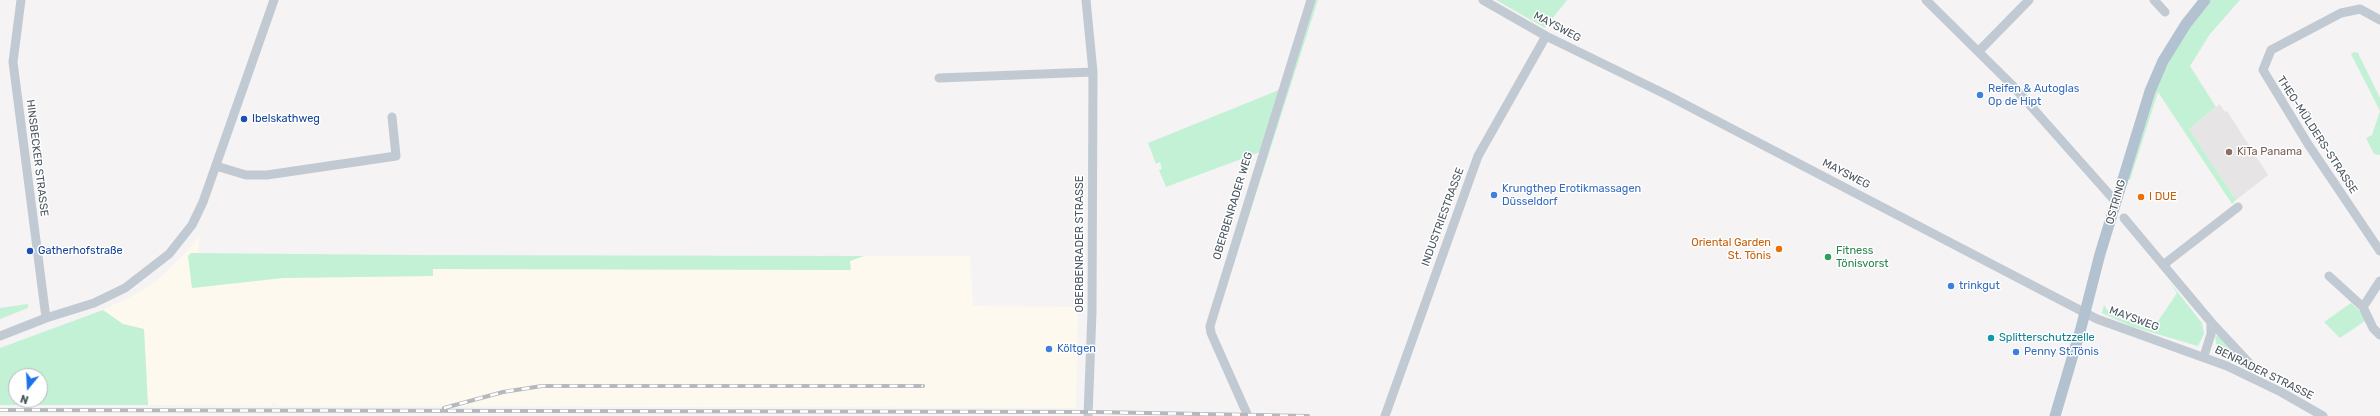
<!DOCTYPE html>
<meta charset="utf-8">
<style>
body{margin:0}
#map{position:relative;width:2380px;height:416px;overflow:hidden;background:#f5f3f3;font-family:Rubik,sans-serif}
canvas{display:block}
.north{position:absolute;left:8px;top:368px;width:40px;height:40px;box-sizing:border-box;background:#fff;border:1px solid #b7bbc0;border-radius:50%;rotate:198deg;font-size:11px;font-weight:700;line-height:16px;text-align:center;color:#4a5661}
.north::after{content:'';display:block;margin:auto;width:14px;height:18px;background:#1a73e8;clip-path:polygon(50% 0,100% 100%,50% 72%,0 100%)}
</style>
<div id="map">
<canvas width="2380" height="416"></canvas>
<div class="north">N</div>
</div>
<script>
const ctx = document.querySelector('canvas').getContext('2d');
ctx.lineJoin = 'round';
function fillPath(path, color) {
  ctx.fillStyle = color;
  ctx.fill(path, 'evenodd');
}
function poly(rows) {
  const path = new Path2D();
  for (const r of rows) {
    path.moveTo(r[0], r[1]);
    for (let i = 2; i < r.length; i += 2) path.lineTo(r[i], r[i + 1]);
  }
  return path;
}
function stroke(path, color, width, dash) {
  ctx.strokeStyle = color;
  ctx.lineWidth = width;
  ctx.lineCap = dash ? 'butt' : 'round';
  ctx.setLineDash(dash || []);
  ctx.stroke(path);
}
function drawText(font, color, halo, rows, align = 'center') {
  ctx.font = font + ' Rubik,sans-serif';
  ctx.lineWidth = 3;
  ctx.setLineDash([]);
  ctx.textBaseline = 'middle';
  ctx.strokeStyle = halo;
  ctx.fillStyle = color;
  for (const [text, x, y, turn = 0] of rows) {
    ctx.save();
    ctx.translate(x, y);
    ctx.rotate((+turn || 0) * Math.PI / 180);
    ctx.textAlign = isNaN(turn) ? turn : align;
    if (halo) ctx.strokeText(text, 0, 0);
    ctx.fillText(text, 0, 0);
    ctx.restore();
  }
}
fillPath(poly([
 [200,235,198,253,191,253,188,256,192,288,283,278,433,276,433,269,850,270,850,261,864,256,970,256,973,306,1078,307,1076,408,276,406,276,403,272,403,272,406,148,405,144,329,123,324,103,310,140,292,159,279,187,251],
 [272,415,415,416,0,416,0,415]
]), '#fdf9ef');
fillPath(poly([
 [2220,104,2225,112,2227,111,2268,175,2236,200,2189,129]
]), '#e6e4e5');
fillPath(poly([
 [1314,0,1318,0,1212,331],
 [1496,0,1567,0,1545,28],
 [2211,0,2240,0,2210,34,2190,66,2216,107,2189,129,2236,200,2232,204,2158,92,2130,180,2128,178,2157,84,2184,34],
 [2354,52,2358,53,2380,98,2380,155,2374,154,2366,138,2372,135,2380,111,2351,54],
 [1279,90,1260,152,1166,187,1159,170,1162,169,1160,162,1156,164,1148,143],
 [191,253,410,255,864,256,850,261,851,270,433,269,433,276,283,278,192,288,188,256],
 [2168,280,2202,323,2204,334,2198,346,2130,326,2102,313,2104,305,2110,314,2152,330,2177,293],
 [2351,303,2364,315,2365,321,2340,338,2324,322],
 [28,304,28,308,0,319,0,308],
 [103,310,123,324,144,329,148,405,0,405,0,348],
 [16,376,40,376,40,400,16,400],
 [2215,335,2221,338,2251,371,2220,356,2217,350]
]), '#c3f1d5');
stroke(poly([
 [21,0,13,62,46,318],
 [1086,0,1093,72,1092,312,1088,416],
 [1483,0,1546,36,1667,95,2097,319,2227,366,2281,392,2323,416],
 [1926,0,2013,86,2116,202],
 [2154,0,2165,12],
 [2380,20,2360,9,2341,13,2271,50,2263,70,2308,144,2380,251],
 [1979,51,2029,0],
 [939,78,1093,72],
 [216,166,246,175,267,175,396,156,392,117],
 [2124,218,2211,322,2211,334,2204,356],
 [2163,265,2238,207],
 [2329,276,2363,307,2373,328,2380,335],
 [2363,307,2380,281],
 [2211,322,2252,366],
 [0,336,46,318,94,303,125,288,169,254,192,225,203,202,274,0],
 [1248,416,1211,333,1210,326,1311,0],
 [1385,416,1478,156,1546,36]
]), '#c1cad2', 9);
stroke(poly([
 [2055,416,2081,328,2100,254,2150,91,2163,61,2186,24,2205,0]
]), '#b3c2d1', 11);
const rail = poly([
 [444,408,503,392,542,386,923,386],
 [0,410,1094,412,1308,416]
]);
stroke(rail, '#b5b8bd', 4);
stroke(rail, '#fff', 2.5, [8]);
for (const [x, y, r, color] of [
 [1980,95,4,"#3f7fe0"],
 [244,119,4,"#1a4fb4"],
 [2229,152,4,"#8d6e63"],
 [1494,195,4,"#3f7fe0"],
 [2141,197,4,"#e8710a"],
 [1779,249,4,"#e8710a"],
 [30,251,4,"#1a4fb4"],
 [1828,257,4,"#2e9e5b"],
 [1951,286,4,"#3f7fe0"],
 [1991,338,4,"#0f9aa8"],
 [1049,349,4,"#3f7fe0"],
 [2016,352,4,"#3f7fe0"]
]) {
  const dot = new Path2D();
  dot.arc(x, y, r, 0, 2 * Math.PI);
  ctx.fillStyle = color;
  ctx.fill(dot);
  stroke(dot, '#fff', 1.5);
}
drawText('11px', '#4a5661', '#fff', [
 ["MAYSWEG",1557,27,28],
 ["THEO-MÜLDERS-STRASSE",2317,135,57],
 ["HINSBECKER STRASSE",37,158,83],
 ["MAYSWEG",1846,174,27],
 ["OSTRING",2116,202,-74],
 ["OBERBENRADER WEG",1233,206,-73],
 ["INDUSTRIESTRASSE",1443,217,-70],
 ["OBERBENRADER STRASSE",1080,244,-90],
 ["MAYSWEG",2134,319,20],
 ["BENRADER STRASSE",2264,373,26]
]);
drawText('11px', '#366cbe', '#fff', [
 ["Reifen & Autoglas",1988,89],
 ["Op de Hipt",1988,102],
 ["Krungthep Erotikmassagen",1502,189],
 ["Düsseldorf",1502,202],
 ["trinkgut",1959,286],
 ["Költgen",1057,349],
 ["Penny St.Tönis",2024,352]
], 'left');
drawText('11px', '#164399', '#fff', [
 ["Ibelskathweg",252,119],
 ["Gatherhofstraße",38,251]
], 'left');
drawText('11px', '#785e54', '#fff', [
 ["KiTa Panama",2237,152]
], 'left');
drawText('11px', '#c56008', '#fff', [
 ["I DUE",2149,197],
 ["Oriental Garden",1771,243,"right"],
 ["St. Tönis",1771,256,"right"]
], 'left');
drawText('11px', '#27864d', '#fff', [
 ["Fitness",1836,251],
 ["Tönisvorst",1836,264]
], 'left');
drawText('11px', '#0d838f', '#fff', [
 ["Splitterschutzzelle",1999,338]
], 'left');
</script>
